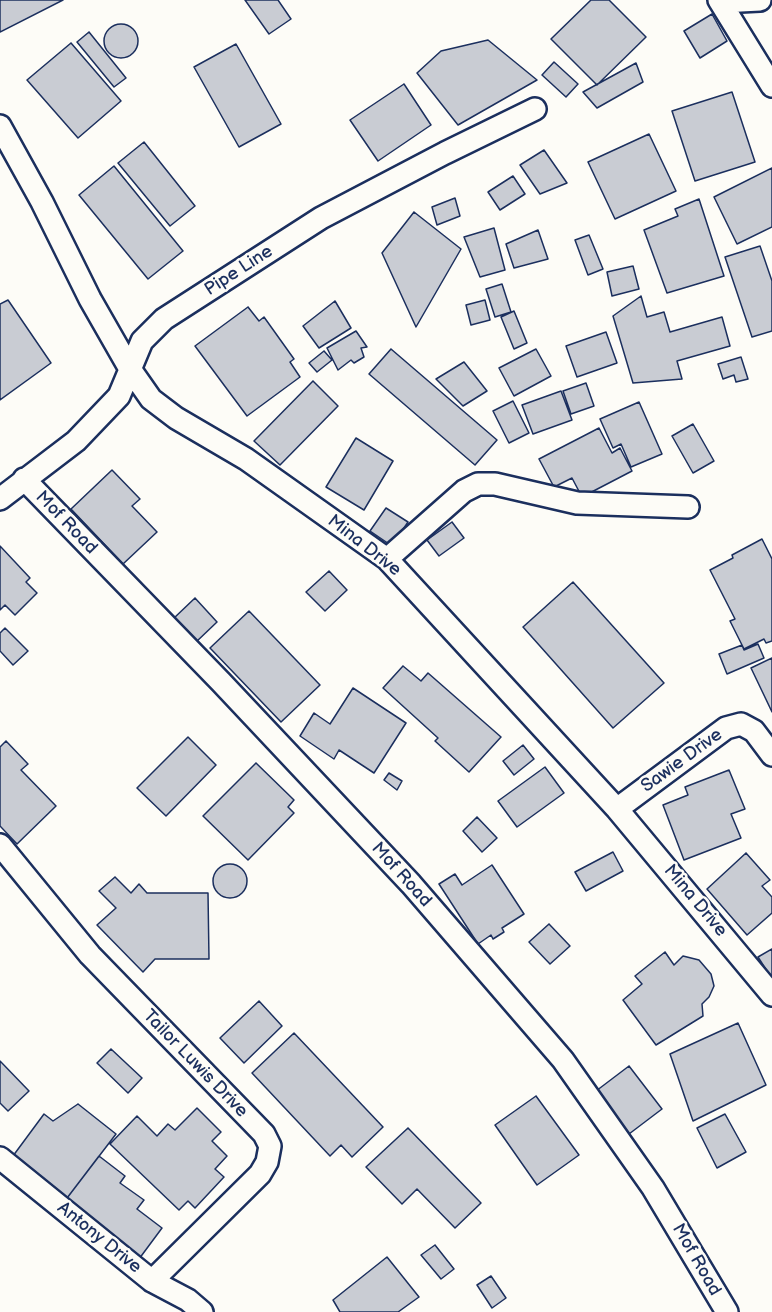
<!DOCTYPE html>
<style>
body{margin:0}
canvas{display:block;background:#fdfcf7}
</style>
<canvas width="772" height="1312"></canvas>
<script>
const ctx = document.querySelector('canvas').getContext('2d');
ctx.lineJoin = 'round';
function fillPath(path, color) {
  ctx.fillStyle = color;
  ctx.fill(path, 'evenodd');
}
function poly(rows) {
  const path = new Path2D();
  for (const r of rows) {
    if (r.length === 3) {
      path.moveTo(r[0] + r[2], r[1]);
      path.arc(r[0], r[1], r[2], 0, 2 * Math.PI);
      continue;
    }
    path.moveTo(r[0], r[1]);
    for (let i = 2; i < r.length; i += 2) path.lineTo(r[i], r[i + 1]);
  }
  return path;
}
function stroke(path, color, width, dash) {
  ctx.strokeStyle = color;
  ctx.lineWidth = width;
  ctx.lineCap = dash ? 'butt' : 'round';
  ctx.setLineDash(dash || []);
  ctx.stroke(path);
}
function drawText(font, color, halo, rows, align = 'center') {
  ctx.font = font + ' "Balsamiq Sans",sans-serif';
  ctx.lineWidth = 5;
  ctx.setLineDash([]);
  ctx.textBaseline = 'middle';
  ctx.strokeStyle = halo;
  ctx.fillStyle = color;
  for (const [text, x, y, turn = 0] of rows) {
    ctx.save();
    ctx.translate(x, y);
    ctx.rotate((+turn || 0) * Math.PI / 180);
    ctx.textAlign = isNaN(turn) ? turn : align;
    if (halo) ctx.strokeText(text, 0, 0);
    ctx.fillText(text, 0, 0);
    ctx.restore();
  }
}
const building = poly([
 [0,0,63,0,0,32,0,0],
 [245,0,278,0,291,19,269,34,245,0],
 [591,0,609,0,646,37,597,85,551,39,591,0],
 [712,14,727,41,700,58,684,31,712,14],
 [121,41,17],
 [89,32,126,78,114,87,77,42,89,32],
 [488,40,537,80,458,125,417,73,441,51,488,40],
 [71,43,121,101,78,138,27,80,71,43],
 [236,44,281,124,239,147,194,67,236,44],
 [554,62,578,84,566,97,542,75,554,62],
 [636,63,643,82,597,108,583,92,636,63],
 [404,84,431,125,378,161,350,120,404,84],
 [732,92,755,162,695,181,672,111,732,92],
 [649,134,676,191,615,219,588,162,649,134],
 [144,142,195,206,170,226,118,163,144,142],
 [544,150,567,183,540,194,520,165,544,150],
 [114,166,183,251,148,279,79,195,114,166],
 [772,168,772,227,737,244,714,197,772,168],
 [513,176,525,194,500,210,488,192,513,176],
 [455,198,460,216,437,225,432,207,455,198],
 [699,199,724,276,667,293,644,230,678,216,675,209,699,199],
 [414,212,461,249,416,327,382,253,414,212],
 [494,228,505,270,480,277,464,237,494,228],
 [538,230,548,259,514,268,506,244,538,230],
 [589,235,603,269,588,275,575,240,589,235],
 [760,246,772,281,772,331,752,337,725,257,760,246],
 [633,266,639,289,612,296,607,272,633,266],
 [502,284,511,312,495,317,486,289,502,284],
 [641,296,647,317,664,312,670,332,722,317,730,346,677,361,682,379,633,383,613,316,641,296],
 [8,300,51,363,0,400,0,304,8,300],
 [485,300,490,320,471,325,466,305,485,300],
 [335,301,351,328,319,348,303,326,335,301],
 [248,307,259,321,264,317,294,359,290,362,300,377,247,416,195,346,248,307],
 [514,311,527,343,514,349,501,317,514,311],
 [356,331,367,347,361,348,364,357,354,363,351,360,338,370,327,348,356,331],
 [606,332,617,363,577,377,566,346,606,332],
 [391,349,497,440,475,465,369,374,391,349],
 [536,349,551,376,514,396,499,368,536,349],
 [324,351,332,360,317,372,309,363,324,351],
 [741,357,748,379,736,382,734,375,723,379,718,364,741,357],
 [464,362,487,391,463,406,436,379,464,362],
 [313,381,338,406,280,465,254,441,313,381],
 [586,383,594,406,571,414,563,391,586,383],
 [561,391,572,420,533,434,522,405,561,391],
 [513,401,529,433,509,443,493,411,513,401],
 [639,402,662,454,631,467,621,444,613,448,600,419,639,402],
 [693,424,714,461,693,473,672,436,693,424],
 [599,428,612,453,620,448,632,471,582,497,572,478,554,487,539,459,599,428],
 [356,438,393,461,364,510,326,487,356,438],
 [112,470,140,499,132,506,157,532,123,564,71,509,112,470],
 [386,508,408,522,392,546,370,531,386,508],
 [452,522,464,538,439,556,427,540,452,522],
 [762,539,772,559,772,641,766,643,764,639,744,649,730,621,735,619,710,570,733,558,732,555,762,539],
 [0,546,30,578,26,582,37,593,15,615,5,605,0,610,0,546],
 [329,571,347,590,325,611,306,592,329,571],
 [573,582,664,683,613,728,523,627,573,582],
 [195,598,217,622,195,643,173,619,195,598],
 [249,611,320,685,281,722,210,648,249,611],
 [5,628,28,651,13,665,0,651,0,633,5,628],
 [758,644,764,658,727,674,719,654,742,645,744,650,758,644],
 [772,658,772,712,751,668,772,658],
 [403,666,421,681,428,673,501,737,469,772,435,741,438,738,383,688,403,666],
 [353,688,406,723,374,773,339,750,334,759,300,736,314,713,330,724,353,688],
 [188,737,216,765,166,816,137,788,188,737],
 [6,741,28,764,21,770,56,806,17,844,0,826,0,747,6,741],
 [523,745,534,759,514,775,503,761,523,745],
 [256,763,294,800,288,807,294,813,248,860,203,816,256,763],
 [545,767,564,793,517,827,498,801,545,767],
 [729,770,745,809,731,814,741,838,684,860,663,805,688,795,685,787,729,770],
 [389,773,402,781,397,790,384,780,389,773],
 [477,817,497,838,482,852,463,831,477,817],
 [613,852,623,871,586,891,575,872,613,852],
 [746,853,770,880,762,886,772,897,772,913,747,935,707,889,746,853],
 [230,881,17],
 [492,865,524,914,502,928,504,932,493,939,491,935,478,944,439,884,455,874,462,885,492,865],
 [115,877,131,893,139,884,147,893,208,893,209,959,155,959,143,972,97,925,116,908,99,891,115,877],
 [549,924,570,946,550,964,529,942,549,924],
 [772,949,772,979,758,957,772,949],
 [665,952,674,965,683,956,699,960,711,974,714,986,709,997,702,1004,703,1016,656,1045,623,1000,642,984,635,976,665,952],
 [259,1001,282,1026,244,1063,220,1038,259,1001],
 [738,1023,766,1085,693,1121,670,1054,738,1023],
 [294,1033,383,1127,352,1157,341,1145,330,1156,252,1073,294,1033],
 [111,1049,142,1078,128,1093,97,1063,111,1049],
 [0,1061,29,1091,8,1111,0,1103,0,1061],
 [629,1066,662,1109,629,1134,596,1091,629,1066],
 [536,1096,579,1155,537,1185,495,1125,536,1096],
 [78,1104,116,1134,64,1202,10,1160,44,1114,53,1121,78,1104],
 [197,1108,221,1132,212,1141,227,1156,215,1169,224,1177,195,1208,188,1201,179,1210,110,1144,137,1116,157,1136,168,1124,175,1130,197,1108],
 [725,1114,746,1152,717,1168,697,1128,725,1114],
 [408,1128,481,1203,455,1228,417,1189,402,1204,366,1167,408,1128],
 [99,1156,125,1176,120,1183,144,1200,137,1209,162,1228,139,1259,64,1202,99,1156],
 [435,1245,454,1269,441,1279,421,1255,435,1245],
 [387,1257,419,1297,398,1312,340,1312,333,1300,387,1257],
 [491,1276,506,1298,492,1308,477,1285,491,1276]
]);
fillPath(building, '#c9ccd3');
stroke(building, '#1b2f5e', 1.5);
const minor = poly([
 [719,0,772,86],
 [721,2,760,0],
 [0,126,42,202,90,299,130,369,151,399,176,418,246,459,387,559,617,809,772,995],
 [24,479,221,682,411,884,563,1060,653,1188,727,1312],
 [0,499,76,441,119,396,142,341,164,319,321,218,445,153,535,109],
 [387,559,464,491,478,484,495,484,577,503,688,507],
 [617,809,726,728,741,724,754,731,772,755],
 [0,845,90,955,264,1134,270,1146,267,1162,260,1174,152,1281],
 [0,1158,152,1281,188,1300,202,1312]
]);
stroke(minor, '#1b2f5e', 26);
stroke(minor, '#fdfcf7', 21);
drawText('18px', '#1b2f5e', '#fdfcf7', [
 ["Pipe Line",239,271,-33],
 ["Mof Road",66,523,46],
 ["Mina Drive",364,546,38],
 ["Sawie Drive",682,761,-36],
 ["Mof Road",401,875,48],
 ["Mina Drive",695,901,50],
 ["Tailor Luwis Drive",195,1064,46],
 ["Antony Drive",99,1238,39],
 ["Mof Road",696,1260,60]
]);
</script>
